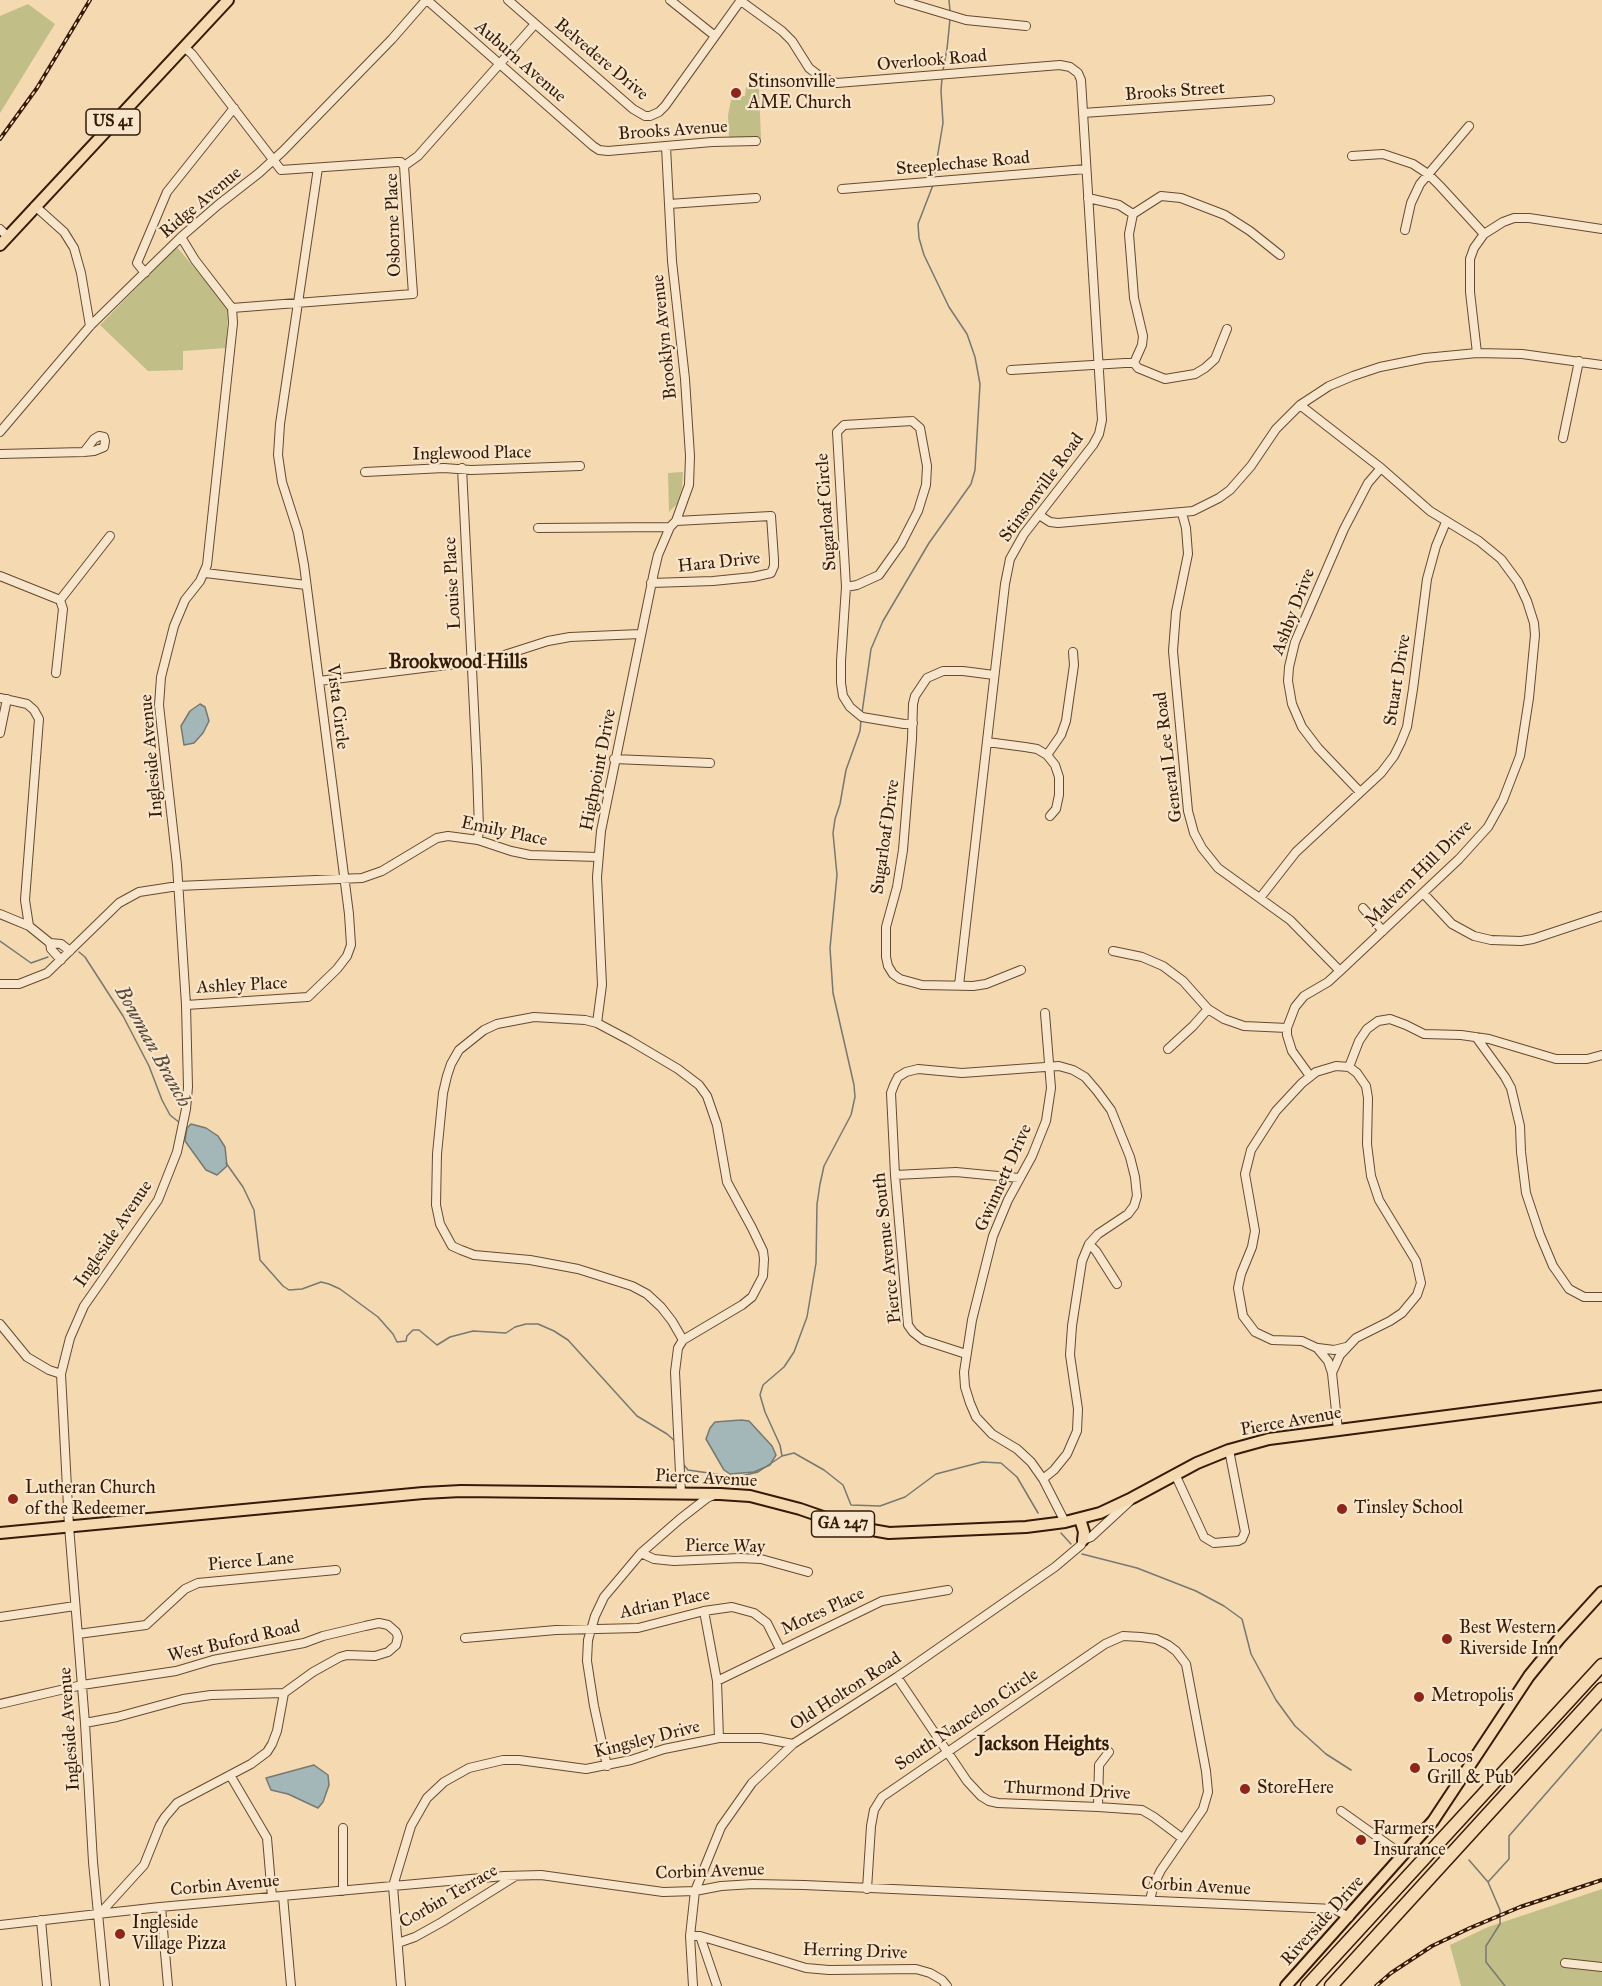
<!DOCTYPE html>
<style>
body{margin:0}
canvas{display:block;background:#f4d9b1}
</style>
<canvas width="1602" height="1986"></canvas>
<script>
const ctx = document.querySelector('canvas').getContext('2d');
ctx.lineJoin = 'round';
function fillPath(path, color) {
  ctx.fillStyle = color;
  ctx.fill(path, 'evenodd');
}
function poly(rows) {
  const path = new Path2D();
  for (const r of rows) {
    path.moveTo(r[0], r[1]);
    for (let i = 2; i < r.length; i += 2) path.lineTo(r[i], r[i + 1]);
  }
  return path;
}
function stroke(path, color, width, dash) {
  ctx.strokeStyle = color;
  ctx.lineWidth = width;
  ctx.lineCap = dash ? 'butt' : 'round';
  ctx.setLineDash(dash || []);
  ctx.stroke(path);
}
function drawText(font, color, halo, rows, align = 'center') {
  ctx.font = font + ' "IM FELL Great Primer",serif';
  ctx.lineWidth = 4.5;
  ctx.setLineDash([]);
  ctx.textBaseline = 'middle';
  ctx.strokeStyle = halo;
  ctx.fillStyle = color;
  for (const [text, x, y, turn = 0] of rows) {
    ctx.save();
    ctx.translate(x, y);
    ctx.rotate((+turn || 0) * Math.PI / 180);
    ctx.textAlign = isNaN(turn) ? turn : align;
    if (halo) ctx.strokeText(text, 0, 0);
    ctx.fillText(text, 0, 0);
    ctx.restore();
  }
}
fillPath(poly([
 [28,4,55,24,0,113,0,16],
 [746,87,759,89,761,139,729,138,728,115,731,100,741,100,741,96,745,96],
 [177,247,228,308,226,348,183,351,183,370,148,371,100,325],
 [683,472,682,488,677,504,669,512,668,473],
 [1602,1889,1602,1986,1461,1986,1450,1945,1488,1927]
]), '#c1be87');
const water = poly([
 [200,704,205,707,209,721,203,733,194,743,184,745,181,726,190,711,200,704],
 [191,1124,206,1128,218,1136,225,1147,227,1166,217,1175,206,1170,185,1141,187,1128,191,1124],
 [741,1420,749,1421,772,1446,776,1455,770,1465,754,1472,730,1474,724,1470,706,1439,710,1428,715,1422,741,1420],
 [314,1765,328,1775,329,1785,323,1802,318,1808,288,1794,271,1790,266,1778,314,1765]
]);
fillPath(water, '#a3b7b9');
stroke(water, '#777871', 1.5);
stroke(poly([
 [949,0,950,11],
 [943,70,947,49,950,19],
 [934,177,943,123,941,91,942,78],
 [862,713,871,649,883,621,929,543,971,484,975,470,980,384,975,357,967,334,949,307,924,255,919,238,918,224,933,185],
 [0,941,31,963,48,957],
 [79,952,85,957,123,1016,149,1066,162,1100,170,1115,180,1123],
 [226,1163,243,1187,254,1210,260,1260,283,1286,289,1290,302,1289,321,1282,329,1284,340,1289,378,1317,393,1334,397,1342,406,1341,407,1336,413,1330,419,1330,437,1345,450,1337,473,1331,506,1333,515,1327,526,1324,538,1324,554,1331,568,1340,637,1416,667,1434,675,1441],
 [782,1456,780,1445,765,1412,760,1395,763,1385,784,1367,794,1352,807,1317,816,1263,817,1204,820,1184,824,1166,851,1115,855,1097,854,1085,833,993,830,948,837,875,833,833,835,819,840,804,846,770,860,731,861,720],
 [683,1464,688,1470,737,1477,758,1472,782,1456,794,1453,824,1470,843,1485,851,1505,880,1506,905,1497,936,1474,982,1462,1001,1463,1017,1477,1038,1513],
 [1061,1533,1071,1544],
 [1082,1554,1137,1568,1196,1591,1224,1606,1242,1619,1251,1654,1276,1700,1295,1726,1326,1754,1351,1770],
 [1469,1860,1488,1882,1500,1910,1500,1924,1486,1946,1486,1962,1505,1986],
 [1488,1882,1509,1859,1509,1836,1602,1729]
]), '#777871', 1.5);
const minor = poly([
 [427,0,593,146,599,150,608,151,712,142,756,141],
 [508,0,633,109,645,116,650,116,659,112,665,106,741,0],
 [670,0,715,36],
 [899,0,966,20,1026,26],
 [741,1,782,31,792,41,809,68,822,78,837,83,1060,65,1070,67,1078,73,1081,80,1102,420,1099,434,1093,445,1024,534,1010,559,1005,584,959,985],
 [184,47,192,54,281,170,397,162,401,162,404,166],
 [1083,113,1270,100],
 [666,147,672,261,685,379,690,456,689,485,676,521],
 [1352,156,1383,154,1413,164,1428,174,1440,186,1484,234],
 [842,189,1086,169],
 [1088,198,1119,205,1133,214],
 [669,204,756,198],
 [35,206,64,232,74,248,81,273,90,326],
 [0,229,8,237],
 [1405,230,1411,203,1420,184,1469,126],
 [145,273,137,263,167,192,234,108],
 [232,308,413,294,404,166,418,156,535,24],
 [1477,353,1470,292,1470,259,1474,248,1484,234,1503,222,1514,218,1529,218,1602,229],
 [1134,363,1142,345,1143,336,1134,298,1132,272,1129,234,1133,214,1161,196,1181,198,1225,215,1250,231,1280,255],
 [1011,370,1125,363,1134,363,1138,368,1165,379,1195,374,1205,368,1215,359,1227,329],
 [1300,405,1381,468,1430,511,1479,541,1501,559,1518,582,1527,601,1534,623,1535,635,1529,698,1520,756,1503,800,1488,827,1459,859,1340,971,1328,982,1304,996,1295,1007,1287,1028,1287,1035,1292,1051,1310,1076],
 [912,421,920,428,927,466,926,485,918,511,901,544,879,575,857,585,846,587,837,432,844,425,912,421],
 [0,432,90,326,181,237,218,205,259,173,283,151,392,39,426,0],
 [1563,438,1579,361],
 [0,454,84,452,94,451,104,447,105,441,104,437,99,436,94,439,84,452],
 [462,468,477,769,479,829,478,840],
 [365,472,444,468,471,470,580,466],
 [1182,513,1186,528,1188,554,1176,612,1173,651,1188,811,1194,833,1202,848,1218,868,1290,920,1340,971],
 [1039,515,1050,522,1058,523,1193,511,1219,498,1230,490,1251,466,1276,429,1300,405,1329,386,1353,376,1380,367,1425,358,1477,353,1522,354,1602,365],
 [538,528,670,527,676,521,771,516,774,559,774,566,771,573,753,577,713,581,651,583],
 [205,573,306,585],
 [0,576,60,600],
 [846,587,841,661,841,683,843,696,850,707,862,717,904,724,913,723],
 [56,673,63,609,60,600,110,536],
 [994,675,963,671,943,671,927,678,915,696,913,704,912,739,903,850,897,887,886,927,886,957,888,966,893,974,900,979,922,985,973,986,986,984,1021,970],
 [319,681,471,662,495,658,548,641,570,637,640,634],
 [0,698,27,704,34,710,39,719,25,900,29,926,50,943,51,949,61,960],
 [0,733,7,699],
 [987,742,1025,747,1037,749,1047,755,1055,765,1059,777,1059,795,1056,809,1050,816],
 [1047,755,1061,735,1066,721,1074,665,1073,652],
 [614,759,710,763],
 [1360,792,1318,748,1302,727,1292,704,1288,681,1289,667,1295,642,1344,529,1368,483,1381,468],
 [1423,893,1452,924,1474,936,1491,940,1521,941,1533,939,1602,916],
 [1260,898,1296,852,1381,773,1394,756,1401,742,1407,727,1413,689,1427,579,1436,546,1446,522],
 [1363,908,1383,931],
 [0,914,29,926],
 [50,943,61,944,70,951],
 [1113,951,1142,957,1163,966,1183,981,1208,1009,1224,1019,1244,1026,1287,1028],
 [0,984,19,984,47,973,119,903,139,892,178,886,362,878,382,871,437,838,448,836,478,840,511,851,530,855,598,857],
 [186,1005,308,997,337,969,347,956,351,945,349,914,304,565,298,532,282,482,278,455,280,424,318,168],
 [1045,1013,1051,1088,1046,1121,1032,1156,1008,1200,993,1236,972,1320,964,1372,965,1387,970,1403,976,1417,992,1434,1017,1449,1031,1462,1043,1479,1065,1522],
 [597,1023,602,985,597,877,601,831,654,572,658,555,670,527],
 [1476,1037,1505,1077,1511,1088,1520,1126,1521,1152,1526,1193,1540,1235,1553,1266,1569,1289,1584,1297,1602,1297],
 [1168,1049,1193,1026,1208,1009],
 [1349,1067,1359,1041,1367,1029,1378,1021,1390,1019,1406,1025,1424,1034,1461,1035,1489,1039,1556,1059,1587,1059,1602,1055],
 [895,1175,956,1172,1019,1178],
 [1089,1244,1096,1251,1117,1284],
 [0,1324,27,1357,49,1370,61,1374],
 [1318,1348,1334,1350,1346,1347],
 [966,1354,923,1340,913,1332,908,1325,895,1175,891,1093,894,1085,898,1077,906,1072,918,1069,962,1073,1059,1066,1073,1070,1085,1077,1097,1091,1111,1110,1130,1157,1135,1177,1137,1196,1134,1206,1128,1214,1098,1234,1089,1244,1082,1261,1072,1326,1070,1355,1078,1409,1077,1431,1067,1454,1054,1470,1043,1479],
 [1332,1373,1328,1361,1317,1348,1302,1341,1272,1340,1255,1332,1243,1316,1238,1288,1241,1274,1252,1247,1255,1231,1245,1174,1251,1150,1276,1111,1302,1083,1316,1072,1336,1066,1349,1067,1357,1073,1366,1086,1368,1098,1367,1144,1371,1176,1379,1200,1416,1261,1421,1283,1417,1295,1402,1313,1390,1321,1356,1338,1340,1355,1332,1373,1338,1430],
 [1175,1474,1204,1537,1214,1543,1238,1541,1242,1539,1245,1532,1229,1450],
 [681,1493,675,1372,678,1348,683,1340,672,1321,661,1307,647,1294,632,1286,578,1269,530,1260,474,1255,461,1250,452,1246,440,1224,436,1205,437,1154,443,1093,447,1076,451,1064,459,1050,484,1030,497,1024,534,1017,585,1020,597,1023,629,1040,678,1069,699,1085,707,1096,717,1125,727,1182,752,1228,763,1251,764,1259,763,1276,752,1297,742,1305,683,1340],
 [641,1553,654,1559,674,1561,740,1558,761,1559,808,1572],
 [704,1611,717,1681,719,1738],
 [0,1617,75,1606],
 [78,1634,146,1625,185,1589,198,1583,336,1570],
 [465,1638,556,1630,638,1628,704,1611,732,1607,754,1613,767,1623,780,1649],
 [897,1677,967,1781,981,1796,989,1801,998,1803,1098,1807,1142,1810,1154,1817,1182,1838],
 [717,1681,882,1601,948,1590],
 [0,1704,82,1685,176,1671,213,1660,304,1643,323,1636,365,1626,379,1623,388,1625,396,1632,398,1637,396,1645,388,1652,375,1656,347,1655,340,1657,313,1672,284,1693,211,1695,183,1699,117,1717,85,1723],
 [607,1766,594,1706,587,1661,588,1640,595,1616,604,1597,641,1553,680,1519,707,1498,714,1495],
 [230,1775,267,1838,272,1897],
 [1098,1807,1099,1765,1109,1752],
 [1341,1811,1393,1848,1401,1858],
 [867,1889,871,1826,874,1810,882,1797,1105,1644,1123,1636,1141,1637,1156,1639,1168,1645,1176,1651,1186,1664,1206,1771,1208,1792,1203,1809,1161,1870,1154,1884,1150,1900],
 [343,1891,343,1828],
 [283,1896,291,1986],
 [161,1907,168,1986],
 [100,1912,104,1909,144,1865,160,1825,165,1817,177,1803,251,1764,267,1752,272,1744,277,1731,284,1693],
 [41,1920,47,1986],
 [0,1925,160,1907,504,1876,541,1875,663,1892,695,1891,721,1886,753,1884,804,1885,1334,1909,1349,1917],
 [690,1936,700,1936,806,1968,829,1970,916,1969,930,1973,942,1980,947,1986],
 [700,1936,717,1986],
 [398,1943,415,1937,442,1922,514,1877],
 [1565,1963,1602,1967],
 [105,1986,93,1862,85,1723,69,1526,61,1374,70,1338,84,1306,158,1200,177,1152,186,1109,188,1087,186,1005,177,865,159,705,161,677,174,626,185,600,200,581,207,565,233,323,232,308,195,260,181,237],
 [401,1986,393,1886,411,1826,427,1798,444,1782,469,1768,503,1760,519,1760,586,1769,631,1760,664,1749,719,1738,761,1738,793,1744],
 [693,1986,690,1936,695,1891,721,1827,752,1783,793,1744,897,1677,1055,1567,1081,1545,1083,1540,1091,1537,1130,1501]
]);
const major = poly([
 [0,245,228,0],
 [1080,1519,1084,1532,1083,1540],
 [0,1533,423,1493,461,1491,720,1494,750,1496,800,1509,849,1526,889,1533,1026,1527,1065,1522,1100,1513,1132,1498,1197,1463,1229,1450,1269,1439,1602,1396],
 [1286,1986,1433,1821,1529,1676,1559,1639,1602,1592]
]);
const highway = poly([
 [1307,1986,1602,1665],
 [1331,1986,1602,1689]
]);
stroke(minor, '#654a30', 10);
stroke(major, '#351a05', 14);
stroke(highway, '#351a05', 15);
stroke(minor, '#f8e6cc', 8);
stroke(major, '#f4d9b1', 10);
stroke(highway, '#f4d9b1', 12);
const rail = poly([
 [0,139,37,88,90,0],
 [1376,1986,1391,1973,1432,1946,1470,1928,1520,1907,1602,1880]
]);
stroke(rail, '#351a05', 4);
stroke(rail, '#f8e6cc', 1.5, [4.5]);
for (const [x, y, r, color] of [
 [736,93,6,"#8f2418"],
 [13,1499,6,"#8f2418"],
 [1342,1509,6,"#8f2418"],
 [1447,1639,6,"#8f2418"],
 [1419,1697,6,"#8f2418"],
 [1415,1768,6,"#8f2418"],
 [1245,1789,6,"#8f2418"],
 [1361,1840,6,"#8f2418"],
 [120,1934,6,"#8f2418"]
]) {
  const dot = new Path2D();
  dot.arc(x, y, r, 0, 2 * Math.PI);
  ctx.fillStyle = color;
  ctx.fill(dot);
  stroke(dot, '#f8e6cc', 2);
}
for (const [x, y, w] of [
 [113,122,54],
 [843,1524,63]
]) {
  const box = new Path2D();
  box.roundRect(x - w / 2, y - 13, w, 26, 4.5);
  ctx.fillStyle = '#f8e6cc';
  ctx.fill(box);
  stroke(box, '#351a05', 1.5);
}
drawText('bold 16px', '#351a05', null, [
 ["US 41",113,122],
 ["GA 247",843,1524]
]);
drawText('18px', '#351a05', '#f8e6cc', [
 ["Belvedere Drive",601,60,40],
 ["Overlook Road",932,61,-5],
 ["Auburn Avenue",520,62,41],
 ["Brooks Street",1175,92,-4],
 ["Brooks Avenue",673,131,-4],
 ["Steeplechase Road",963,164,-5],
 ["Ridge Avenue",201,203,-40],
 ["Osborne Place",394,225,-92],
 ["Brooklyn Avenue",665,337,-96],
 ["Inglewood Place",472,454,-1],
 ["Stinsonville Road",1042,488,-54],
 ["Sugarloaf Circle",827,512,-94],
 ["Hara Drive",719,563,-6],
 ["Louise Place",453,583,-93],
 ["Ashby Drive",1294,612,-69],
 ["Stuart Drive",1398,680,-81],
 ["Vista Circle",337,707,83],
 ["Ingleside Avenue",152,756,-95],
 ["General Lee Road",1169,757,-97],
 ["Highpoint Drive",599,770,-79],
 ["Emily Place",504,832,12],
 ["Sugarloaf Drive",886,837,-82],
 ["Malvern Hill Drive",1419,874,-45],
 ["Ashley Place",242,986,-3],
 ["Gwinnett Drive",1004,1178,-66],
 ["Ingleside Avenue",114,1234,-56],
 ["Pierce Avenue South",888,1248,-96],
 ["Pierce Avenue",1291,1422,-10],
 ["Pierce Avenue",706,1479,3],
 ["Pierce Way",725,1547,1],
 ["Pierce Lane",251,1562,-5],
 ["Adrian Place",665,1604,-12],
 ["Motes Place",823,1612,-25],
 ["West Buford Road",234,1642,-13],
 ["Old Holton Road",846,1692,-33],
 ["South Nancelon Circle",967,1720,-34],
 ["Ingleside Avenue",70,1729,-94],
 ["Kingsley Drive",647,1740,-14],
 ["Thurmond Drive",1067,1791,3],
 ["Corbin Avenue",710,1872,-2],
 ["Corbin Avenue",225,1886,-5],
 ["Corbin Avenue",1196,1887,3],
 ["Corbin Terrace",449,1897,-30],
 ["Riverside Drive",1323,1921,-48],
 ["Herring Drive",855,1952,2]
]);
drawText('18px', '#351a05', '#f8e6cc', [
 ["Stinsonville",748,83],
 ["AME Church",748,104],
 ["Lutheran Church",25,1489],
 ["of the Redeemer",25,1510],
 ["Tinsley School",1354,1509],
 ["Best Western",1459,1629],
 ["Riverside Inn",1459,1650],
 ["Metropolis",1431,1697],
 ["Locos",1427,1758],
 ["Grill & Pub",1427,1779],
 ["StoreHere",1257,1789],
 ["Farmers",1373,1830],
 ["Insurance",1373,1851],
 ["Ingleside",132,1924],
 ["Village Pizza",132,1945]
], 'left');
drawText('bold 20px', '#351a05', '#f8e6cc', [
 ["Brookwood Hills",458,663],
 ["Jackson Heights",1043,1745]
]);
drawText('italic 20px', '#56493b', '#f8e6cc', [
 ["Bowman Branch",152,1047,61]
]);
</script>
